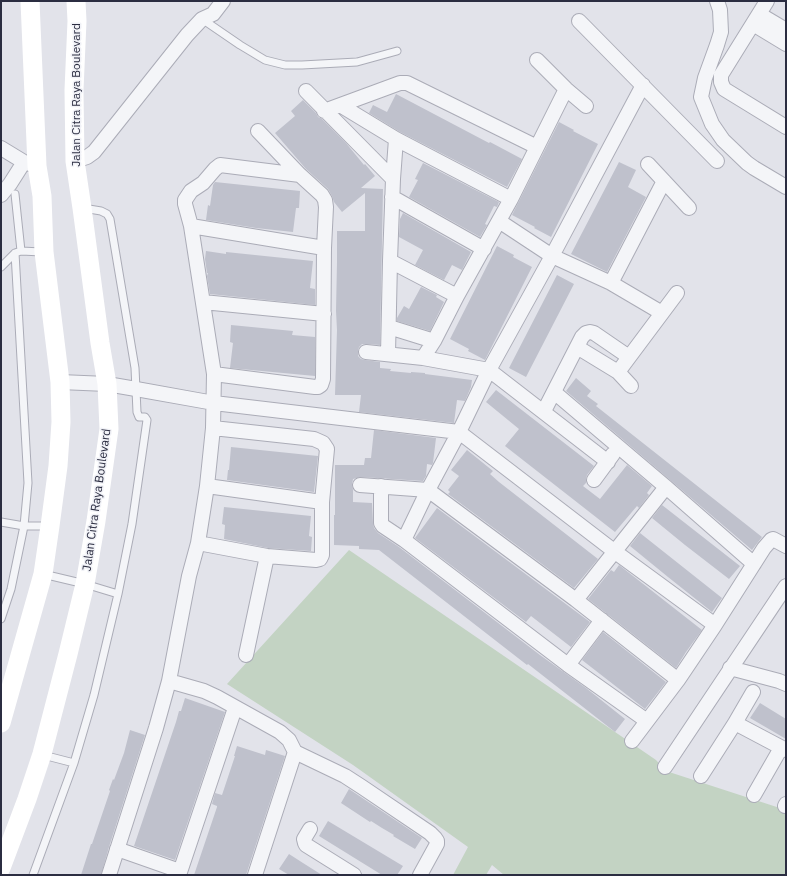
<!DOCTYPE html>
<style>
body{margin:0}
#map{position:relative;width:787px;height:876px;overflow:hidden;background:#e2e3ea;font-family:"IBM Plex Sans",sans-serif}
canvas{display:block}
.frame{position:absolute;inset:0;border:2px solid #2b2d41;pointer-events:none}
</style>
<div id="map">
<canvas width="787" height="876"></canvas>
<div class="frame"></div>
</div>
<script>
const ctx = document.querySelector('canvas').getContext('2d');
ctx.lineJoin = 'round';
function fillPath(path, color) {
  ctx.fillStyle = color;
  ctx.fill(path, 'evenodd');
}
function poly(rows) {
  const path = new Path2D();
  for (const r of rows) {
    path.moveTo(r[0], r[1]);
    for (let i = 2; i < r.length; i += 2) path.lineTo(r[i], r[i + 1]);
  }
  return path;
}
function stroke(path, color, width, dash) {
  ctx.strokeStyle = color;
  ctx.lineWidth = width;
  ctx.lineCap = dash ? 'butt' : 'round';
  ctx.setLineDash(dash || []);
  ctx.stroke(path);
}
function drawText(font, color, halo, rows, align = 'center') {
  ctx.font = font + ' "IBM Plex Sans",sans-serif';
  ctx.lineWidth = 3;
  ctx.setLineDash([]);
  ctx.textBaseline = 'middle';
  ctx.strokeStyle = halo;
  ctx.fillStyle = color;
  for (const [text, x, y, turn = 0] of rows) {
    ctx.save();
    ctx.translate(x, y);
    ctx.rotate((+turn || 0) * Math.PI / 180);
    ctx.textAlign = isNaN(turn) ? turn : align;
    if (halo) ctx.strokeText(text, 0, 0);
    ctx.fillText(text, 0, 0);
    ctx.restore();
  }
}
fillPath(poly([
 [349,550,656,760,666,771,786,810,786,875,504,875,492,865,486,875,453,875,468,847,353,765,227,684]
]), '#c3d3c3');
fillPath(poly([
 [396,94,489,143,490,142,522,159,507,187,400,132,369,113,373,105,387,112],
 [303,100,316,113,318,117,322,119,346,143,364,165,365,164,375,176,361,188,383,189,380,345,367,344,362,344,359,347,358,351,358,356,361,359,365,360,380,362,380,368,391,369,390,371,411,373,411,372,425,373,425,374,472,380,471,387,465,401,457,400,454,423,359,412,361,395,335,395,337,330,336,311,337,262,337,231,365,231,365,193,342,212,334,202,332,196,328,189,306,169,275,133,295,116,291,111],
 [559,122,574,130,573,131,598,144,551,237,534,228,535,227,512,215],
 [619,162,636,170,628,187,646,197,607,272,571,254],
 [423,163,499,202,497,207,494,206,485,224,487,225,480,237,409,197,418,180,415,179],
 [215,182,300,191,299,208,296,208,293,232,256,228,206,220,208,205,210,206,213,185],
 [403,213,471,252,462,270,452,265,444,280,415,265,423,250,399,237,400,219],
 [497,246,514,255,513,257,532,267,485,360,468,351,469,349,450,339],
 [206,251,226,254,226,252,313,261,310,288,315,289,315,305,210,294,207,276,208,273,207,273,205,259],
 [557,275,574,284,526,377,509,368],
 [421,287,437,295,436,297,444,302,430,331,397,321,397,318,404,306,409,309],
 [231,325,293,331,292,335,315,337,315,376,230,368,233,343,230,342],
 [576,378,591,391,587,396,598,404,596,406,762,537,752,550,566,391],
 [496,390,594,466,587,475,586,479,586,483,583,486,600,499,627,465,652,486,647,493,649,495,639,508,637,506,615,532,505,446,519,429,486,402],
 [374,430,436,438,433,463,432,465,427,464,426,476,423,481,361,477,353,479,352,485,353,490,353,502,372,503,373,523,374,528,378,533,399,547,540,655,586,688,625,719,615,732,528,664,527,665,491,637,379,550,359,549,359,546,334,545,334,515,335,515,335,465,364,465,365,458,371,458],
 [231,447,318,456,314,492,227,480,228,470,229,470],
 [467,450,493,471,490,474,499,482,598,559,574,588,448,494,450,492,448,490,459,476,451,470],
 [662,505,740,566,729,579,685,545,652,518],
 [224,507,311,516,309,536,312,537,311,551,268,548,224,539,225,525,222,524],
 [437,508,590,622,571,647,531,616,526,622,415,538],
 [640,533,722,598,712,612,668,577,630,546],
 [619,565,702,630,686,652,676,668,588,599,611,570,614,572],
 [603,632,666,682,645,709,582,660],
 [185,698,225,712,175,860,134,846,176,722,179,711,181,711],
 [760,703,786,719,786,739,750,718],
 [130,730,145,735,109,847,101,875,81,875,91,844,92,844,110,791,109,790,113,779,114,780,124,753],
 [237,746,265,755,266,750,285,756,246,875,194,875,217,807,217,806,212,804,215,793,222,795,235,756,234,756],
 [349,789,422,838,415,849,393,836,394,835,382,828,371,821,370,822,341,803],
 [328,821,403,866,397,875,382,875,319,836],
 [289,854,303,863,322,875,289,875,279,869]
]), '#bfc1cc');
const lane = poly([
 [202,19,240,45,265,60,285,65,302,65,357,62,397,51],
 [15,194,21,251],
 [1,267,15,253,21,251,42,252],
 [1,522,24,526,48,526],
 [43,574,85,584,118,594],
 [1,619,11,589,24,526,28,483,15,253],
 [43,755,74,763],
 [33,875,74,763,94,695,118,594,132,524,147,420,145,417,139,417,137,412,135,368,110,219,107,214,101,211,83,208]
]);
const street = poly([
 [717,1,720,10,721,32,717,45,705,78,701,97,712,124,723,140,747,163,754,168,786,187],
 [767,1,721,75,721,82,724,89,786,127],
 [759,14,786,30],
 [579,21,717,161],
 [753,24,786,44],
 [537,60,566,89,586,106],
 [306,91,393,179],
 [340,105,396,139,511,199],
 [324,111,400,83,407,83,537,147],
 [1,148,24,162,37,166],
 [75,161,87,157,94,152,187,35,202,19,213,14,223,1],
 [648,164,689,208],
 [1,195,10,184,24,162],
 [392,197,484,249],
 [499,221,552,256,611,283,662,313],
 [191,226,324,248],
 [390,261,457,296],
 [611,283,664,181],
 [203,302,324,314],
 [389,327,434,341],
 [577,347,618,372,631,386],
 [366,352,423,358,489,370,608,462],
 [388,354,390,261,393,179,396,139],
 [423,358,434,341,457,296,511,199,566,89],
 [618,372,677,293],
 [214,374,315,387,318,387,321,385,323,379,324,248,326,207,325,200,322,195,300,175,258,131],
 [60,382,107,384,136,389,214,403,459,432,614,551,715,625],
 [554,392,666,487,754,564],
 [544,411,582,337,586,333,590,332,594,333,629,357],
 [594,480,613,454],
 [360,485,428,490,576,600,678,680],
 [207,486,322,502],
 [381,486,381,523,383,526,404,540,568,665,647,721],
 [404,540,428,490,459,432,489,370,552,256,643,85],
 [198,543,267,556,316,560,320,559,322,555,322,502,327,449,323,443,314,439,213,428],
 [576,600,666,487],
 [246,655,267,556],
 [568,665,602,620],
 [730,668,779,681,786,684],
 [169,681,204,691,217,697,280,732,289,740,295,752,345,776,362,787,430,833,435,838,437,841,437,844,420,875],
 [735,723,786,750],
 [632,741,678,680,715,625,764,548,771,540,773,539,786,546],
 [665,767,786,586],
 [701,776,735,723,753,692],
 [754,795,781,748],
 [785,806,786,804],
 [310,829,304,839,305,843,306,845,354,875],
 [117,849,180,871],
 [109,875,156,728,169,681,189,576,198,543,207,486,213,428,214,374,191,226,185,204,185,200,191,191,203,183,215,169,220,165,300,175],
 [179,875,235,708],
 [255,875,295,752]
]);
stroke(lane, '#abacb7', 9);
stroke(street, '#abacb7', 16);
stroke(lane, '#f4f5f8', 7);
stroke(street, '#f4f5f8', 14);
stroke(poly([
 [1,723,43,574,50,526,58,466,61,422,60,382,44,252,42,196,37,166,30,1],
 [1,868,27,799,42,754,68,654,85,584,96,521,109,429,107,384,100,343,82,208,75,161,74,90,77,21,76,1]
]), '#fff', 19);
drawText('12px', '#2b2d41', '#f1f2f7', [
 ["Jalan Citra Raya Boulevard",77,95,-90],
 ["Jalan Citra Raya Boulevard",97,500,-82]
]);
</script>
